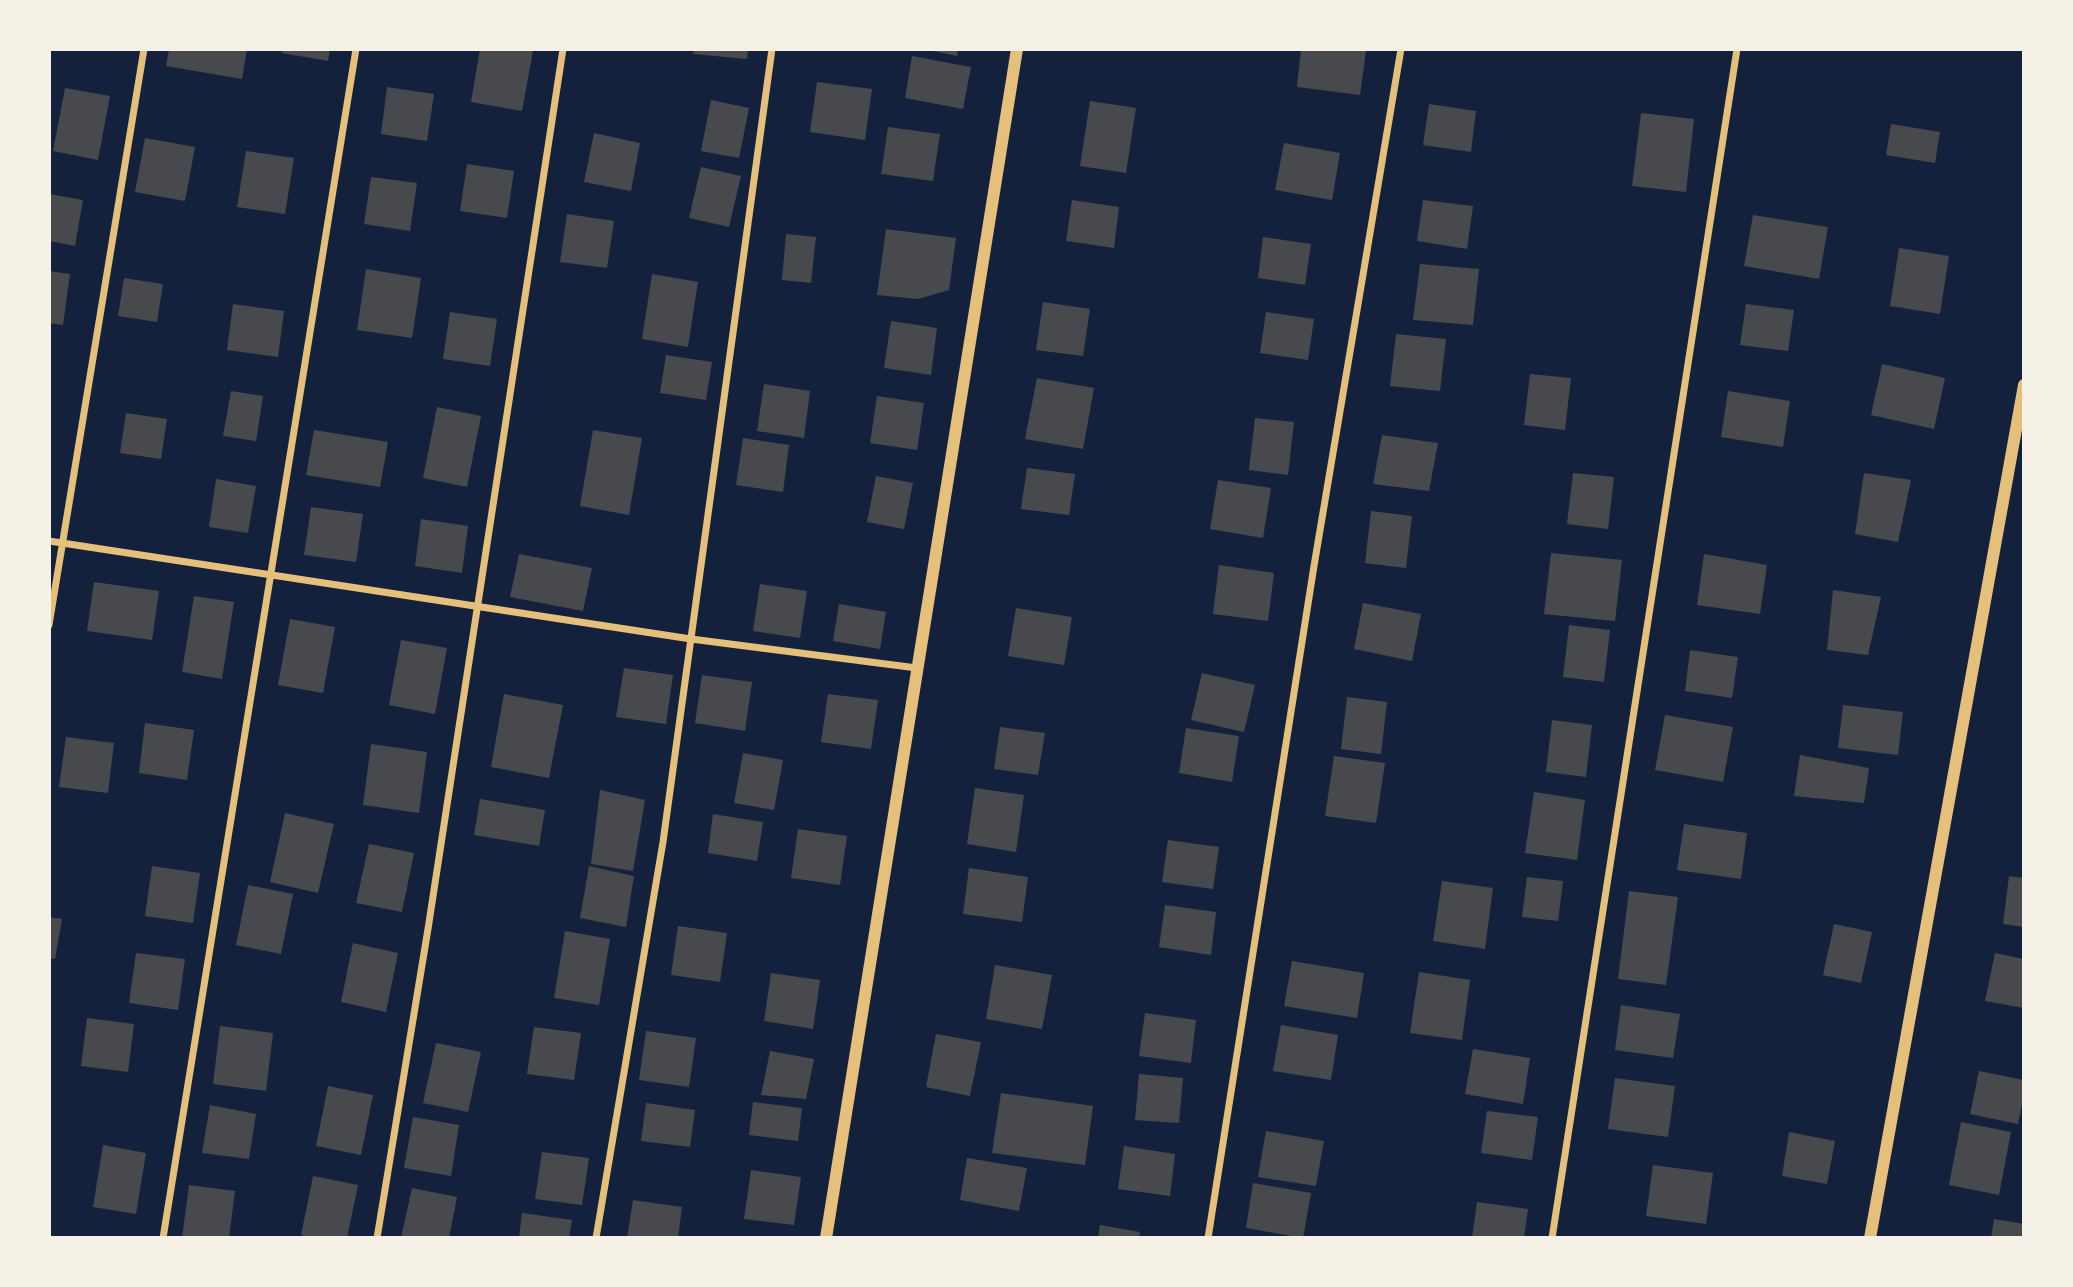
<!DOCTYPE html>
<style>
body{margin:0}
#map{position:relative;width:2073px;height:1287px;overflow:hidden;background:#14213d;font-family:"Fira Sans",sans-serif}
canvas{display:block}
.frame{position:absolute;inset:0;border:51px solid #f6f1e7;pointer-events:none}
</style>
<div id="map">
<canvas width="2073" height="1287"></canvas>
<div class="frame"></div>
</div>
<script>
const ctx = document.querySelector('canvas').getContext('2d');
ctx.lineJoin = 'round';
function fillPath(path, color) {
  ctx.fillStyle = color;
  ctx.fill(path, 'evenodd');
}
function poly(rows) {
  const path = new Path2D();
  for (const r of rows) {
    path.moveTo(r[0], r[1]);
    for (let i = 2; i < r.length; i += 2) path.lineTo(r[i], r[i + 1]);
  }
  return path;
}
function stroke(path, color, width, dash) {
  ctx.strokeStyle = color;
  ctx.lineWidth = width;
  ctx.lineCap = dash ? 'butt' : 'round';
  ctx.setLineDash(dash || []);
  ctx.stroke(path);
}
fillPath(poly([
 [169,49,247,49,242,79,166,66],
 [283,49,330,49,328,61,282,53],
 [480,49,533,51,522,111,471,102],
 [694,49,748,49,747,59,693,54],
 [923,49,958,49,957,56],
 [1301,49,1366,51,1360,95,1297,87],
 [912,56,971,67,963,109,905,98],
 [817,82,872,89,865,140,810,132],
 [387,87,434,94,427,141,381,134],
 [65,88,110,96,98,160,53,151],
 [711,100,749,108,739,158,701,151],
 [1090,101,1136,108,1126,173,1080,166],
 [1429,104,1476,111,1471,152,1423,145],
 [1641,113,1694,119,1686,192,1632,186],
 [1891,124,1940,132,1935,163,1886,155],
 [888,127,940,134,933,181,881,174],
 [594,133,640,143,631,191,584,182],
 [145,138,195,147,185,201,135,192],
 [1284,143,1340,153,1332,200,1275,190],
 [246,151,294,158,285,214,237,207],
 [467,164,514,171,507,218,460,211],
 [701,167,741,176,729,227,689,218],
 [371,177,417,183,410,231,364,224],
 [49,194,83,200,75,246,49,241],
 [1072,200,1119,207,1114,248,1066,241],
 [1423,200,1473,206,1467,249,1417,241],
 [567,214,614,221,607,268,560,262],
 [1753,215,1828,227,1819,279,1744,266],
 [886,229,956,238,949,290,918,299,877,295],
 [786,234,816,237,811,283,782,280],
 [1263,237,1311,244,1305,285,1258,278],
 [1899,248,1949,256,1940,314,1890,306],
 [1420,264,1479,269,1473,325,1413,320],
 [366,269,421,278,412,338,357,330],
 [49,271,70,274,63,325,49,323],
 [652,274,698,282,688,347,642,339],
 [124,278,163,284,157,322,118,316],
 [1043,302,1090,309,1083,356,1036,350],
 [233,304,284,311,278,357,227,350],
 [1746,304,1794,310,1788,351,1740,345],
 [450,312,497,319,490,366,443,359],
 [1266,312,1314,319,1308,360,1260,353],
 [891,321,937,328,931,375,884,368],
 [1396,334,1446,339,1440,391,1390,386],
 [666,355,712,362,706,400,660,393],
 [1882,364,1945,378,1934,429,1871,415],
 [1530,374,1571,378,1565,430,1524,425],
 [1037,378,1094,388,1083,449,1025,439],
 [764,384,810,391,804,438,757,431],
 [231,391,263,396,256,441,223,436],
 [1728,391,1790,401,1783,447,1721,437],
 [877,396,924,403,917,450,870,443],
 [437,407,481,416,467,487,423,478],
 [126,413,167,419,161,459,120,453],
 [1255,418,1294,422,1288,475,1249,470],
 [314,430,388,442,380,487,306,475],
 [593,430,642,438,629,515,580,506],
 [1382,435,1438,443,1429,491,1373,484],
 [743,438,789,445,783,492,736,485],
 [1027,468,1075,474,1069,515,1021,509],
 [1573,473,1614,477,1608,529,1567,524],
 [1864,473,1911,480,1898,542,1855,534],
 [876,476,913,483,904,529,867,522],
 [216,479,256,486,248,533,209,527],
 [1218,480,1271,488,1263,538,1210,529],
 [311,507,363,514,356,562,304,555],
 [1371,511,1412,516,1406,568,1365,563],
 [421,519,468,526,462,573,415,566],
 [1551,553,1622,560,1615,621,1544,614],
 [519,554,592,568,583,611,510,597],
 [1704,554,1767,565,1760,614,1697,605],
 [1219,565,1274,573,1268,621,1213,614],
 [94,582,159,591,152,640,87,631],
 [760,584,807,591,800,638,753,631],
 [1833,590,1881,597,1868,655,1827,650],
 [194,596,234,602,222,679,182,672],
 [1363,603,1421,614,1412,661,1354,649],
 [839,604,886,612,880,649,833,641],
 [1016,608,1072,617,1064,665,1008,656],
 [290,619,335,627,323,693,278,685],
 [1569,625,1610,630,1604,682,1563,677],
 [401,640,447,648,435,714,389,705],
 [1690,650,1738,657,1732,698,1685,691],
 [624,668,673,675,666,724,616,717],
 [1202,673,1255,685,1244,732,1191,720],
 [702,675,752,682,745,731,695,723],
 [504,694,563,705,549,778,491,767],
 [828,694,878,700,871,749,821,742],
 [1347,697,1387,702,1381,754,1341,749],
 [1843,705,1903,712,1898,755,1838,748],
 [1665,715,1733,727,1723,782,1655,770],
 [1552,720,1592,725,1586,777,1546,772],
 [145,723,194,730,187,780,139,773],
 [1000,727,1045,733,1038,775,994,769],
 [1186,728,1239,736,1232,782,1179,773],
 [66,737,114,743,108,793,59,787],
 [371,744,427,752,419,813,363,805],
 [743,753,783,760,774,810,734,803],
 [1800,755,1869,768,1864,803,1794,796],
 [1334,756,1385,763,1376,823,1325,816],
 [975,788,1024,795,1016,852,967,844],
 [600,790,645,800,633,871,591,864],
 [1534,792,1585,800,1577,860,1525,853],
 [480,799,545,810,539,846,474,835],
 [285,813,334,824,318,893,270,882],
 [713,814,763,822,757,861,708,853],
 [1684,824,1747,833,1741,879,1677,870],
 [798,829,847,836,840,885,791,878],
 [1168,840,1219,847,1213,889,1162,882],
 [369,844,414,853,402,912,356,903],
 [152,866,200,873,193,923,145,916],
 [589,866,634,876,626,927,580,918],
 [969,868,1028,877,1022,922,963,914],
 [2009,876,2024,878,2024,927,2003,924],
 [1527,877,1563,881,1558,921,1522,917],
 [1442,881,1493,888,1485,949,1433,941],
 [248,885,293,894,281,954,236,945],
 [1629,891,1678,897,1666,985,1618,979],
 [1165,905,1216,912,1211,955,1159,947],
 [49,917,62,919,55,959,49,958],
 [1834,924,1872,932,1861,983,1823,975],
 [678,926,727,933,720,982,671,975],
 [565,931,610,939,599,1005,554,998],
 [353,943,398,953,386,1012,341,1002],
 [136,953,185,959,178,1010,129,1003],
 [1995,953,2024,959,2024,1008,1985,1001],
 [1292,961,1364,973,1357,1018,1284,1006],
 [995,965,1052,975,1042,1029,986,1019],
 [1419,972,1470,980,1462,1040,1410,1033],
 [771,973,820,980,813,1029,764,1021],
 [1621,1005,1680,1014,1673,1058,1615,1050],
 [1145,1013,1196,1020,1191,1063,1139,1056],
 [87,1018,134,1024,128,1072,81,1066],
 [1281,1025,1338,1035,1331,1080,1273,1071],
 [220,1026,273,1033,266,1091,213,1084],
 [534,1027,581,1033,574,1080,527,1074],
 [646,1031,696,1038,689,1087,639,1080],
 [936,1034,981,1042,970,1096,926,1087],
 [436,1043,481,1052,468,1112,423,1103],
 [1473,1049,1530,1058,1523,1104,1465,1094],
 [770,1051,814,1059,806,1099,761,1095],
 [1979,1071,2024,1080,2024,1094,2018,1124,1970,1114],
 [1139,1074,1183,1078,1179,1123,1135,1120],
 [1615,1078,1675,1086,1668,1137,1608,1129],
 [328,1086,373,1095,361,1155,316,1146],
 [1001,1093,1093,1106,1085,1165,992,1153],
 [753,1102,802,1108,798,1141,749,1135],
 [646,1103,695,1110,690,1147,641,1141],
 [210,1105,256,1114,249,1159,202,1153],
 [1487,1111,1538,1117,1532,1160,1481,1153],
 [413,1117,459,1125,451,1176,404,1168],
 [1961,1122,2011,1132,1999,1195,1949,1185],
 [1266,1131,1324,1141,1316,1186,1258,1177],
 [1789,1132,1835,1141,1827,1184,1782,1176],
 [103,1145,146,1153,136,1214,93,1207],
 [1124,1146,1175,1154,1170,1196,1118,1189],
 [542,1152,589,1158,582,1205,535,1199],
 [967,1158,1027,1168,1019,1211,960,1200],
 [1653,1165,1713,1173,1706,1224,1646,1216],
 [751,1170,801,1177,794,1225,744,1219],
 [313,1176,358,1185,347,1238,314,1238,301,1235],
 [1253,1183,1311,1193,1303,1238,1246,1228],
 [189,1185,235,1191,229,1238,182,1238],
 [412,1188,457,1197,449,1238,401,1238],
 [633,1200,682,1207,678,1238,627,1238],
 [1477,1202,1528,1209,1524,1238,1472,1238],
 [522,1213,572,1220,569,1238,519,1238],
 [1994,1219,2024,1224,2024,1238,1991,1238],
 [1100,1225,1140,1232,1139,1238,1098,1238]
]), '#48494c');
stroke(poly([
 [49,541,691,639,917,668],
 [49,625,144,49],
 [163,1238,356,49],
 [377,1238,428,929,563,49],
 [596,1238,663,842,772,49],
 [1208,1238,1314,566,1401,49],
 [1552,1238,1737,49]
]), '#e5c07b', 7);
stroke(poly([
 [826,1238,1017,49],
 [1870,1238,2024,385]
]), '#e5c07b', 12);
</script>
